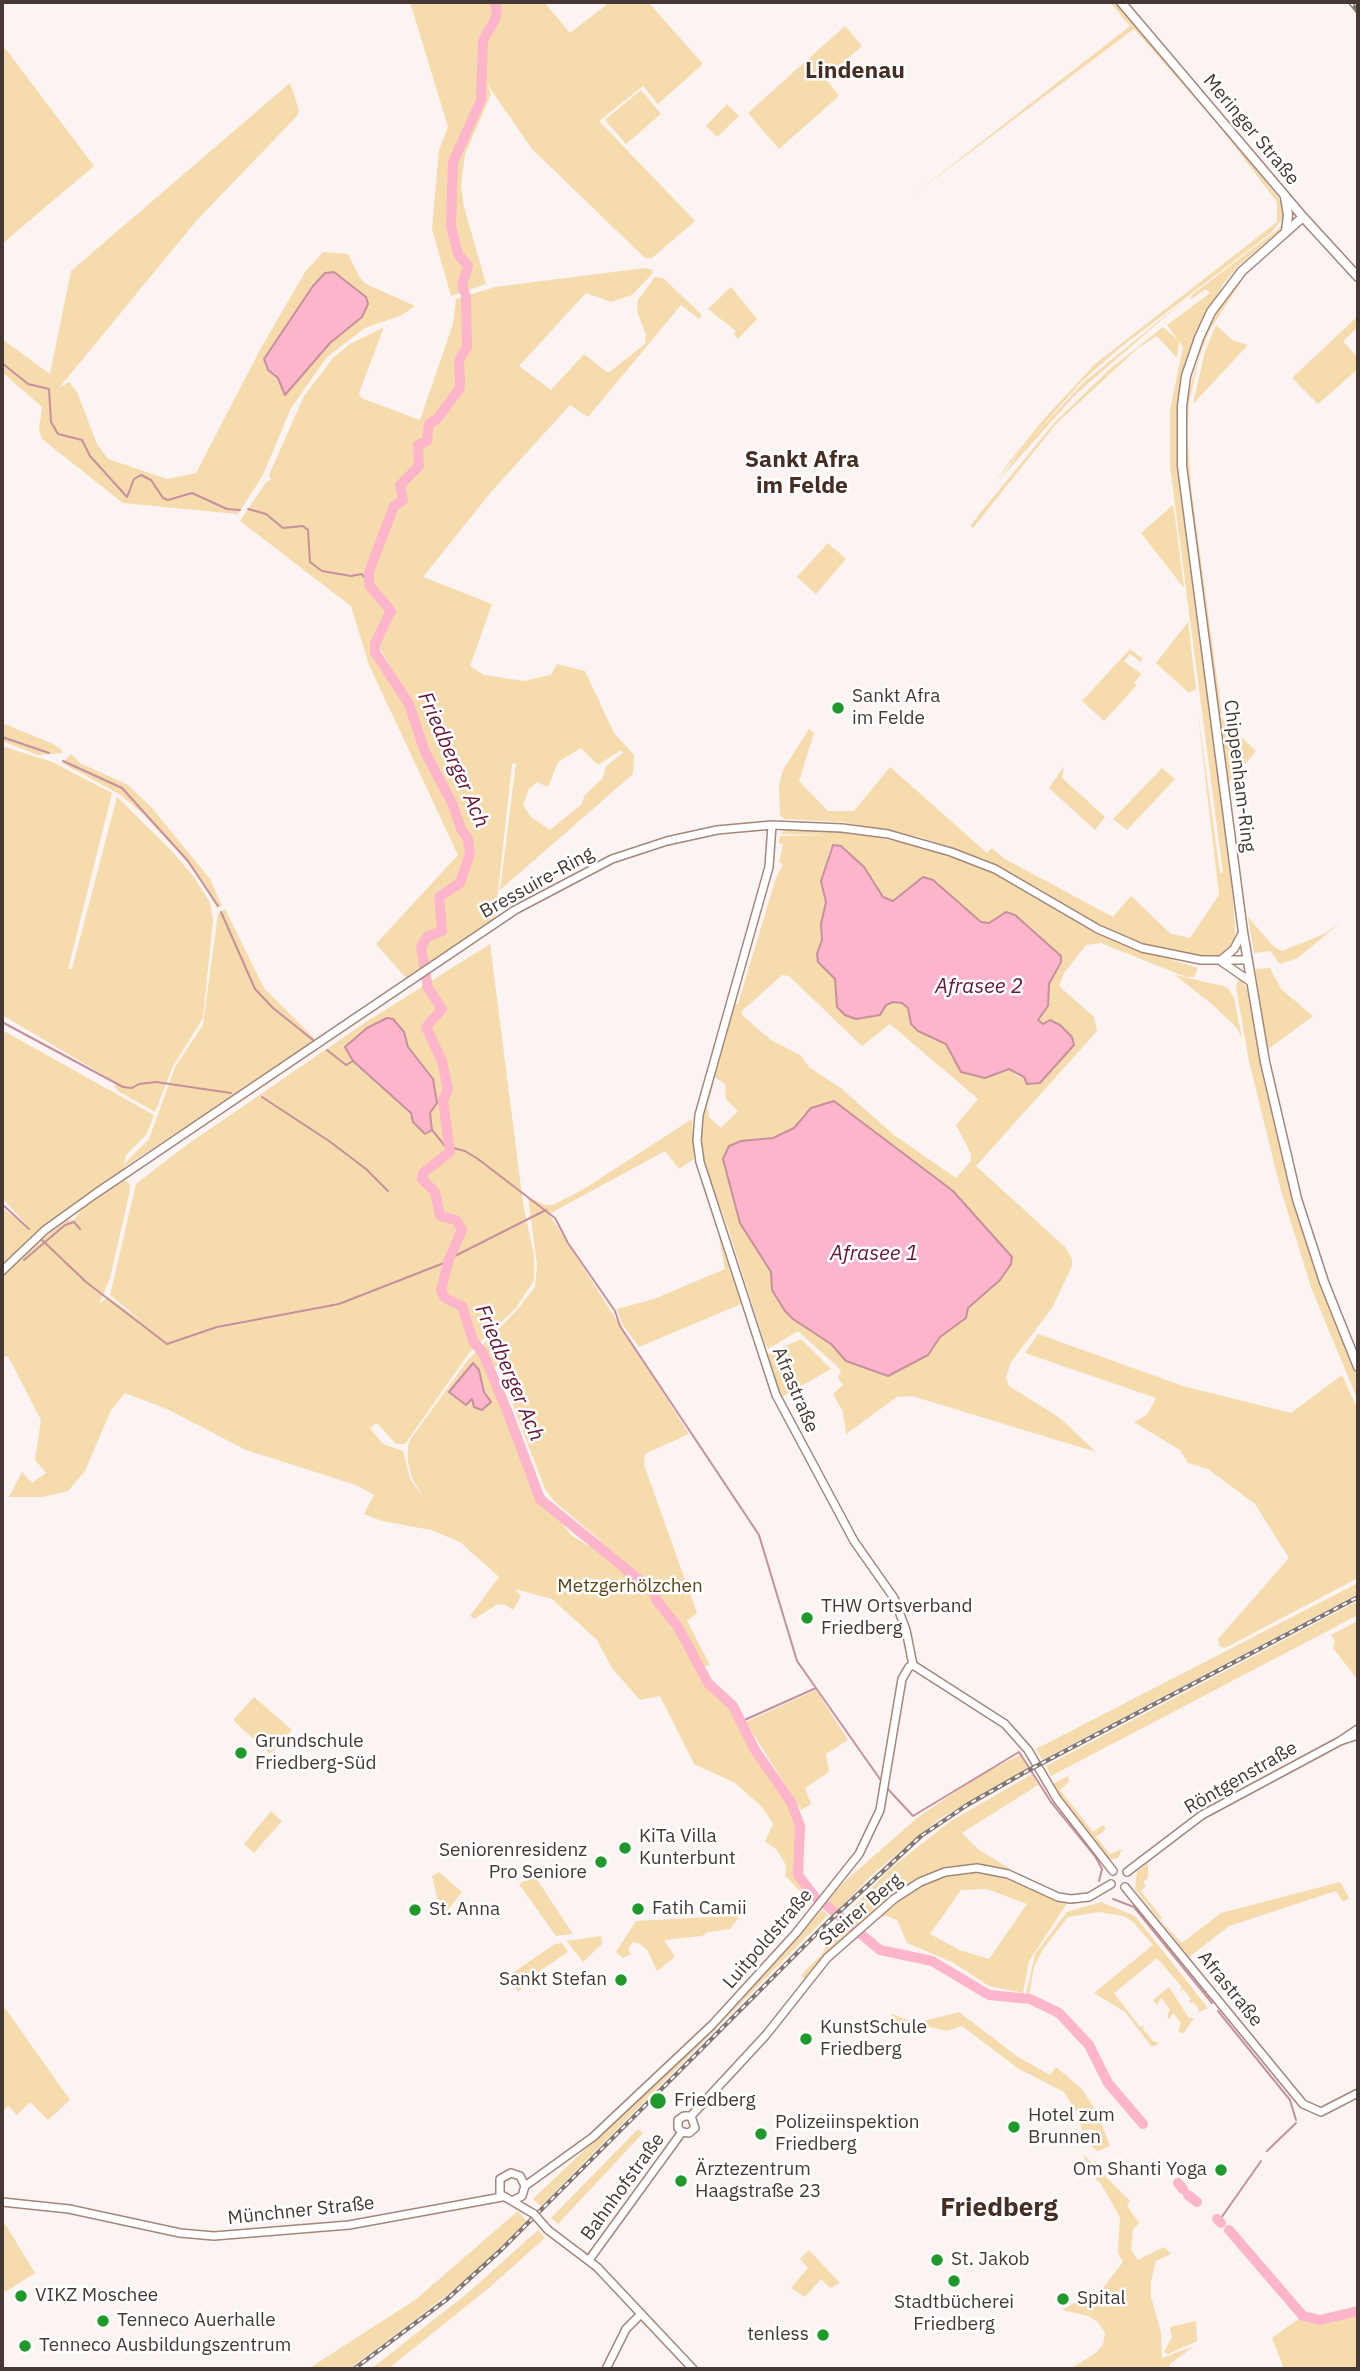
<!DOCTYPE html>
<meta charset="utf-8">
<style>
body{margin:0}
#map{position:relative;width:1360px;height:2371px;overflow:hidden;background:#fbf4f2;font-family:"IBM Plex Sans",sans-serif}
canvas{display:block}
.frame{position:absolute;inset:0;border:4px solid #463935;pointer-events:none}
</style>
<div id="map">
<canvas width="1360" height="2371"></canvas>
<div class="frame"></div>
</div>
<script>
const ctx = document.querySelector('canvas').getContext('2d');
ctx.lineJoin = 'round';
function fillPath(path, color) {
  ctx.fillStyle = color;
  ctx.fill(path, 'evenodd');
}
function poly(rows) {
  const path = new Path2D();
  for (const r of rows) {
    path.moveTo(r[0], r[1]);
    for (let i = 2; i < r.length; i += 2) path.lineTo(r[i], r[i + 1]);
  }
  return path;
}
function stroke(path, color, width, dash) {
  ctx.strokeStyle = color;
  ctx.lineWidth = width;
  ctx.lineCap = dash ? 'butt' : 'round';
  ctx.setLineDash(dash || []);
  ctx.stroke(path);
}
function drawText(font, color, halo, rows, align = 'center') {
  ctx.font = font + ' "IBM Plex Sans",sans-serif';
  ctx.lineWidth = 5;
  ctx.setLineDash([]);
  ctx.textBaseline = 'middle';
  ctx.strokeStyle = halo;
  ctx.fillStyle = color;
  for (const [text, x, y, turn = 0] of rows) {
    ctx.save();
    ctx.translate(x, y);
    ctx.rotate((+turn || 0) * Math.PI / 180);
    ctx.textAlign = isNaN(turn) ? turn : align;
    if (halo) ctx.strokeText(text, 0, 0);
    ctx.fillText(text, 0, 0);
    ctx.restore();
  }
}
fillPath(poly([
 [410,2,544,2,570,33,610,2,648,2,703,64,658,104,643,86,599,121,695,221,652,258,645,258,532,149,487,84,491,94,465,154,461,185,464,207,486,284,451,296,432,229,439,150,448,127],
 [483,84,482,102,467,129,454,165,455,210,451,211,451,162,479,95,479,85],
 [1110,2,1115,2,1224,128,1283,204,1286,214,1271,233,1117,350,1080,383,991,485,1043,420,1095,364,1277,222,1277,202,1217,123,1134,29,912,196,1130,26],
 [845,26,862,46,825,78,839,96,779,149,748,113],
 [2,44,94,166,2,244],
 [290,83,299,110,297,116,197,220,59,388,69,382,77,392,97,444,108,459,167,479,196,473,261,348,305,272,323,252,348,254,360,278,366,284,415,306,402,315,365,328,327,357,291,408,263,475,238,514,123,503,42,439,39,430,42,407,2,372,2,339,50,374,71,271],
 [334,272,366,297,362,317,330,343,285,395,278,378,268,370,264,359,313,286,324,273],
 [641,90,661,114,626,144,605,120],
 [727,104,739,116,717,137,706,126],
 [1284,221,1279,231,1239,265,1223,284,1190,348,1178,412,1179,475,1231,875,1236,939,1230,950,1222,955,1194,957,1162,951,1103,928,983,859,920,837,842,822,784,819,780,815,779,785,783,770,809,729,814,733,799,781,828,811,854,811,890,767,987,853,992,848,1005,859,1113,917,1131,896,1171,934,1190,938,1219,895,1197,706,1220,873,1223,873,1170,466,1170,410,1183,347,1167,325,1210,293,1206,289,1190,300,1192,295,1277,230],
 [645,268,653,270,652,274,632,295,611,302,586,293,519,366,551,390,584,354,608,373,645,344,646,335,637,311,638,300,655,277,663,278,702,315,699,319,681,305,588,417,570,405,491,492,423,577,492,604,470,666,484,675,524,681,551,675,557,664,585,671,614,733,634,755,633,774,500,890,516,763,512,764,495,919,427,965,424,948,432,939,446,934,440,909,442,897,457,889,465,880,472,850,460,812,429,751,414,706,378,645,396,609,375,589,372,572,397,509,407,497,403,486,421,469,424,459,420,451,422,444,431,439,431,425,460,392,463,386,460,383,437,417,426,424,425,437,414,448,416,468,399,484,400,499,395,505,372,560,369,578,363,578,369,591,389,611,373,646,374,653,410,711,422,756,452,806,458,829,467,845,468,855,458,882,437,896,434,902,439,929,425,937,420,946,422,969,407,979,376,944,458,855,369,665,351,606,240,521,267,481,271,480,269,475,304,396,333,358,350,344,384,327,359,393,361,398,420,420,453,324,456,299,495,287],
 [581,748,598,765,621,750,623,753,606,766,603,778,585,795,581,805,550,830,531,817,523,805,529,789,537,782,548,787,558,762],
 [1243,279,1209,331,1199,358,1189,403,1187,434,1192,495,1222,715,1218,713,1186,471,1186,402,1206,332,1228,294],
 [731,287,757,319,738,339,734,334,736,331,708,309],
 [1187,298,1077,393,999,480,1022,449,1083,383],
 [1358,316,1358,327,1343,341,1358,358,1358,369,1318,404,1292,378],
 [1216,325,1232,340,1248,345,1193,404,1205,351],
 [1163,327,1179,341,1177,358,1157,336,1138,348,1056,424,973,528,970,526,981,512,1055,422,1110,369],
 [1173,505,1176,525,1184,588,1141,533],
 [828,543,846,559,816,594,797,577],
 [1188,622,1196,689,1189,693,1156,663],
 [1130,649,1143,659,1141,662,1130,654,1124,661,1141,674,1134,683,1137,685,1104,721,1082,701],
 [1218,715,1256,751,1228,784],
 [2,723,51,743,61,749,62,753,38,755,2,741],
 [2,746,52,762,112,793,68,969,72,969,117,797,170,849,194,877,210,903,213,920,203,1018,173,1066,155,1112,118,1091,114,1086,117,1083,2,1015],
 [71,754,80,763,128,785,152,808,210,879,222,906,217,908,207,889,182,856,141,812,119,794,62,763],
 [1064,766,1062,778,1105,817,1095,830,1049,788],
 [1162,768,1175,779,1127,830,1113,819],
 [787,830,852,832,940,851,999,875,1121,944,1198,968,1194,977,1186,977,1101,943,1086,945,1064,973,1059,986,1094,1017,1097,1031,976,1166,1065,1247,1072,1259,1072,1266,1052,1308,1011,1362,1006,1377,1009,1386,1060,1418,1096,1452,912,1396,897,1397,846,1434,843,1412,833,1394,843,1385,838,1378,841,1370,798,1331,768,1349,765,1344,727,1225,703,1161,700,1140,702,1116,711,1082,714,1083,707,1106,709,1117,721,1128,738,1111,726,1099,725,1084,713,1076,733,1003,738,1004,775,881,783,864,779,862,783,844,779,843,780,836,827,835,780,834],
 [841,846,864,867,883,897,893,901,923,877,933,880,981,922,989,923,1001,915,1015,915,1060,956,1061,962,1049,984,1048,1006,1038,1020,1070,1051,1040,1082,1017,1076,1009,1069,985,1078,961,1072,946,1044,918,1031,911,1023,908,1008,902,1003,893,1002,886,1005,880,1015,835,993,836,979,817,954,822,940,821,924,826,902,821,881,830,848],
 [782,975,789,976,862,1046,890,1024,978,1099,956,1125,971,1154,971,1161,956,1178,894,1135,842,1089,810,1068,800,1055,771,1040,743,1016,741,1012],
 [834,1101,953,1191,1012,1257,1000,1280,968,1308,957,1324,940,1337,928,1355,888,1376,846,1361,831,1344,816,1335,772,1290,771,1272,755,1247,794,1128,803,1114],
 [225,909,264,988,317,1041,124,1167,126,1172,94,1194,2,1270,2,1208,30,1229,2,1198,2,1030,154,1115,146,1135,126,1155,124,1164,149,1139,175,1067,203,1025,218,914],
 [1248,917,1273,946,1282,951,1324,934,1342,921,1298,958,1280,964,1270,951,1254,953],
 [490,944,523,1203,534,1256,534,1280,516,1308,469,1353,405,1444,396,1444,377,1423,370,1428,383,1444,403,1451,410,1479,423,1497,412,1478,408,1462,408,1445,412,1437,468,1360,517,1310,535,1287,537,1264,528,1197,545,1205,553,1205,584,1189,692,1119,694,1159,679,1169,665,1151,549,1214,689,1434,645,1454,644,1465,697,1613,687,1621,710,1665,697,1668,709,1690,733,1712,746,1740,805,1824,800,1873,810,1886,807,1898,785,1876,786,1865,776,1849,765,1842,773,1824,762,1807,735,1783,694,1764,660,1696,640,1700,612,1668,597,1640,552,1599,515,1589,521,1596,513,1610,506,1605,498,1604,474,1619,470,1616,499,1577,460,1542,431,1530,382,1521,364,1514,374,1495,356,1485,246,1450,167,1409,125,1393,111,1410,85,1471,68,1491,43,1497,9,1497,22,1472,32,1483,46,1473,35,1460,41,1420,8,1356,2,1358,2,1277,9,1268,46,1236,67,1220,74,1220,82,1209,124,1180,130,1184,129,1195,110,1278,99,1304,108,1297,143,1322,110,1295,136,1184,188,1144,366,1022],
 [403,1031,408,1047,412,1113,353,1061],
 [498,1366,545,1489,555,1502,601,1541,589,1546,572,1536,534,1489,508,1414,487,1370],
 [1270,968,1281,989,1313,1016,1267,1050,1255,969],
 [1175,975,1227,987,1234,998,1242,1038,1236,1027,1213,1005],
 [1239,976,1247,989,1262,1070,1292,1196,1326,1298,1358,1376,1358,1401,1311,1287,1280,1187,1249,1061,1236,987],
 [719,1237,741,1304,639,1347,622,1324,617,1309,654,1299,725,1269],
 [1038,1334,1186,1387,1291,1413,1342,1375,1358,1410,1358,1578,1225,1648,1220,1647,1218,1639,1289,1558,1255,1504,1208,1469,1188,1463,1180,1450,1134,1422,1147,1415,1156,1398,1025,1353],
 [801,1339,831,1369,780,1398,766,1355],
 [1358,1583,1358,1594,1042,1760,1036,1749],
 [1358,1601,1358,1615,1051,1776,1046,1766],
 [1358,1621,1358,1680,1333,1648,1335,1641,1331,1635],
 [816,1690,848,1740,826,1754,829,1772,805,1788,811,1804,801,1810,746,1722],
 [254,1697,292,1730,270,1754,233,1720],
 [1020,1755,1028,1768,939,1819,874,1873,837,1911,826,1902,842,1884,917,1818,980,1775],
 [1032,1774,1038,1785,962,1833,979,1850,1009,1868,1008,1871,971,1866,953,1867,923,1877,873,1912,805,1979,801,1975,823,1953,831,1930,891,1868,951,1821],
 [1068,1776,1069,1782,1060,1790,1093,1832,1103,1825,1106,1829,1096,1837,1110,1854,1122,1849,1118,1858,1109,1860,1058,1793,1053,1784],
 [271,1811,282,1821,254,1853,244,1844],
 [1148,1863,1148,1878,1143,1882,1146,1886,1141,1891,1162,1918,1160,1920,1182,1943,1221,1913,1340,1882,1349,1898,1343,1902,1336,1891,1229,1926,1189,1957,1135,1889,1137,1872],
 [439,1872,462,1892,447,1911,437,1897,432,1876],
 [964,1872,1002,1876,1068,1902,1029,1961,1023,1993,989,1986,954,1963,907,1943,897,1920,886,1916,878,1918,923,1884],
 [987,1889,1027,1904,989,1959,959,1950,930,1934,961,1890],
 [534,1875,573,1934,556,1936,519,1884],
 [1101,1902,1135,1916,1208,2008,1197,2013,1199,2009,1193,2002,1188,2002,1191,1999,1183,1989,1180,1992,1182,1987,1157,1958,1114,1993,1140,2027,1144,2025,1143,2029,1153,2041,1159,2043,1155,2046,1151,2046,1125,2012,1094,1993,1153,1945,1132,1921,1123,1916,1099,1912,1068,1917,1043,1949,1034,1967,1029,1995,1026,1994,1035,1954,1067,1912],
 [740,1905,747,1907,730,1929,708,1932,702,1936,664,1940,675,1957,657,1971,648,1951,640,1944,633,1942,628,1949,631,1954,623,1958,616,1952,636,1921,731,1916],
 [822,1910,828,1915,541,2206,533,2199,719,2022],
 [601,1936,602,1944,583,1962,567,1941],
 [562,1943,568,1952,538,1972,518,1992,508,1976,555,1944],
 [1169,1987,1189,2018,1194,2018,1183,2034,1178,2031,1181,2023,1173,2013,1169,2019,1167,2016,1170,2009,1161,1998,1157,2005,1153,2000],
 [5,2008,70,2100,48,2120,30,2102,17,2115,8,2106,2,2112,2,2011],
 [959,2012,1018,2057,1050,2075,1056,2067,1081,2088,1097,2112,1110,2146,1098,2151,1090,2145,1094,2143,1092,2129,1082,2131,1078,2114,1064,2092,1019,2069,962,2026,947,2031,929,2027,909,2031,891,2019,892,2014,916,2023],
 [638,2129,643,2133,558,2224,551,2218],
 [1083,2154,1130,2201,1127,2206,1139,2223,1133,2229,1131,2250,1138,2260,1164,2247,1171,2254,1156,2261,1151,2281,1151,2297,1161,2332,1162,2358,1194,2346,1169,2365,1170,2369,1070,2369,1096,2353,1103,2345,1105,2333,1098,2322,1088,2316,1062,2310,1103,2288,1123,2262,1118,2253,1120,2217,1101,2184,1086,2169,1088,2167],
 [518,2211,527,2222,468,2278,416,2319,349,2369,308,2369,415,2300],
 [2,2219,35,2273,5,2292,2,2287],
 [538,2230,545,2238,490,2287,388,2369,371,2369,469,2292],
 [809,2250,840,2283,830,2288,821,2279,805,2297,791,2288,808,2268,800,2259],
 [1358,2316,1358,2369,1284,2369,1272,2338,1301,2317,1316,2323],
 [1196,2321,1197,2341,1168,2354,1164,2352,1172,2337,1170,2327]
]), '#f6dbac');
const water = poly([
 [334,272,366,297,368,304,362,317,330,343,285,395,278,378,268,370,264,359,313,286,325,273,334,272],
 [833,845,841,846,864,867,883,897,893,901,923,877,933,880,981,922,989,923,1006,912,1015,915,1061,956,1061,962,1049,984,1048,1006,1038,1020,1043,1024,1050,1020,1060,1025,1072,1037,1074,1045,1040,1083,1027,1084,1024,1077,1009,1069,985,1078,961,1072,946,1044,918,1031,911,1024,908,1008,902,1003,893,1002,886,1005,880,1015,856,1019,845,1015,837,1007,835,979,818,962,817,954,822,940,821,924,826,902,821,881,833,845],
 [387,1018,393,1019,404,1032,408,1047,433,1079,437,1103,430,1113,432,1130,425,1134,413,1122,411,1113,353,1061,345,1047,367,1028,387,1018],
 [834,1101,953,1191,1012,1257,1011,1264,1000,1280,968,1308,966,1318,940,1337,928,1355,888,1376,846,1361,831,1344,793,1319,785,1311,772,1290,771,1272,740,1223,723,1159,729,1146,741,1141,773,1138,794,1128,811,1108,834,1101],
 [473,1363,479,1370,484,1392,491,1402,482,1410,474,1407,472,1399,466,1405,449,1392,473,1363]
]);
fillPath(water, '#fdb5cb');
stroke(water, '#c6909e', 2);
stroke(poly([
 [2,363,28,384,49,389,51,422,58,434,82,440,90,456,127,497,134,479,141,475,151,480,163,498,168,500,192,493,227,509,240,510],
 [248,509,266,514,283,528,303,526,308,530,310,562,322,571,351,576,362,574,369,585],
 [2,737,49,753],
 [63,761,122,788,188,861,218,906],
 [221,912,255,989,273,1008,313,1040],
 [2,1022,123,1087,132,1088,139,1084,156,1082,231,1093],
 [327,1050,346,1065,353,1061],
 [262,1097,329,1141,366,1169,388,1191],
 [432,1130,450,1152],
 [449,1147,465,1151,478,1159,555,1218,568,1243,615,1311,620,1326,759,1535,797,1661,882,1782],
 [2,1204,29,1229],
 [41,1239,86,1282,167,1344,217,1327,339,1304,449,1261],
 [449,1259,546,1210],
 [24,1260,65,1225,74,1222,80,1229],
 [740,1722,816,1688],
 [886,1787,913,1816,1019,1752,1051,1802,1095,1856,1102,1869,1099,1881],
 [1113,1899,1134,1907,1212,2003],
 [1218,2011,1290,2100,1296,2120],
 [1267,2151,1296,2123],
 [1219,2221,1261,2161]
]), '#c6909e', 2);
stroke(poly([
 [464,291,462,285,468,266,458,254,451,226,453,162,481,100,483,40,495,20,497,9,494,2],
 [466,296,467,347,459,360,460,388,438,418,429,424,427,441,418,445,419,466,400,485,403,500,394,506,369,572,369,585,391,611,375,644,375,652,409,704,425,752,453,805,461,829,468,839,470,853,460,883,439,897,442,931,427,937,421,947,428,988,442,1009,426,1027,442,1061,448,1089,443,1100,450,1152,423,1173,422,1179,435,1192,440,1216,456,1220,462,1230,449,1259,441,1290,445,1298,462,1306,473,1341,483,1353,508,1413,540,1499,653,1591,657,1601,678,1627,708,1683,733,1706,755,1750,791,1802,800,1826,798,1875,815,1897],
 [826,1905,880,1950,932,1961,989,1995,1030,1999,1059,2013,1089,2045,1108,2083,1143,2124],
 [1178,2183,1183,2189],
 [1188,2195,1197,2202],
 [1217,2219,1221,2223],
 [1229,2230,1303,2316,1320,2320,1358,2311]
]), '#fdb5cb', 10);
const secondary = poly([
 [772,825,769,867,699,1115,697,1140,700,1162,776,1395,854,1541,894,1598,906,1630,913,1665],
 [1221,960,1234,949,1243,932],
 [1222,962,1251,982],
 [2,1271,45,1230,95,1194,515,910,612,859,667,841,717,830,772,825,842,828,888,834,951,852,995,869,1098,929,1142,948,1201,960,1247,960],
 [913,1665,1005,1724,1028,1750,1057,1799,1113,1871],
 [1340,1741,1358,1729],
 [1127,1872,1202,1815,1340,1741,1358,1735],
 [1125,1887,1303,2104,1321,2112,1358,2093],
 [691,2116,766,2035,827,1958,894,1899,920,1882,945,1872,977,1868,1008,1874,1058,1897,1071,1899,1089,1897,1111,1884],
 [682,2132,689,2133,695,2128,691,2116],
 [682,2132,678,2128,678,2120,684,2116,691,2116],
 [525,2186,593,2137,712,2025,796,1933,859,1854,880,1810,902,1679,909,1667,913,1665],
 [514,2200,522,2196,525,2186,520,2176,511,2173,500,2179,500,2194,534,2214],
 [2,2202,69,2209,180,2233,214,2236,349,2225,502,2197],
 [548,2230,597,2267,693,2369],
 [589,2260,682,2132],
 [606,2369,626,2329,641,2314]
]);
const primary = poly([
 [1121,2,1303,217,1358,277],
 [1285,197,1288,215,1286,231],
 [1303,217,1242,271,1211,312,1199,338,1186,376,1182,406,1182,466,1243,932,1265,1062,1297,1199,1324,1282,1358,1367]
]);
stroke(secondary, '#a4867b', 10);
stroke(primary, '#a4867b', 11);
stroke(secondary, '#fff', 7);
stroke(primary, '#fff', 8);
const rail = poly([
 [1350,2,1358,12],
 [354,2369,446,2300,501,2250,828,1922,921,1836,967,1805,1027,1771,1358,1597]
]);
stroke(rail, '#817672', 4.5);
stroke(rail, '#fff', 2, [5]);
const secondaryBridge = poly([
 [534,2214,548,2230]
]);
stroke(secondaryBridge, '#a4867b', 10, []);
stroke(secondaryBridge, '#fff', 7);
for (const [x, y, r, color] of [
 [838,708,7,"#20992b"],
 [807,1618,7,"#20992b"],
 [241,1753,7,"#20992b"],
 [625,1848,7,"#20992b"],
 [601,1862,7,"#20992b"],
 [638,1909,7,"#20992b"],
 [415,1910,7,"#20992b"],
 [621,1980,7,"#20992b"],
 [806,2039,7,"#20992b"],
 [658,2101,9,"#20992b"],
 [1014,2127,7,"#20992b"],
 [761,2134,7,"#20992b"],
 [1221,2170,7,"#20992b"],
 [681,2181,7,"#20992b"],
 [937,2260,7,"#20992b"],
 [954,2281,7,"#20992b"],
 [21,2296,7,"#20992b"],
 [1063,2299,7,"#20992b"],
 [103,2321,7,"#20992b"],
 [823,2335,7,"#20992b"],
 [25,2346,7,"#20992b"]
]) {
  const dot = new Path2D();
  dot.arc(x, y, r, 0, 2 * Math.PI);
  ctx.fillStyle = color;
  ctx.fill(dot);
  stroke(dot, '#fff', 2.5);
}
drawText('19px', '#463935', '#fff', [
 ["Meringer Straße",1251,130,50],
 ["Chippenham-Ring",1239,776,83],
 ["Bressuire-Ring",537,883,-29],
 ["Afrastraße",795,1390,67],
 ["Röntgenstraße",1241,1778,-30],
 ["Steirer Berg",861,1910,-40],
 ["Luitpoldstraße",768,1939,-49],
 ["Afrastraße",1230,1989,51],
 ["Bahnhofstraße",623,2187,-54],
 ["Münchner Straße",301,2211,-6]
]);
drawText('19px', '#463935', '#fff', [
 ["Sankt Afra",852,697],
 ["im Felde",852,719],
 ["THW Ortsverband",821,1607],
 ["Friedberg",821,1629],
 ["Grundschule",255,1742],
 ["Friedberg-Süd",255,1764],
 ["KiTa Villa",639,1837],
 ["Kunterbunt",639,1859],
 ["Seniorenresidenz",587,1851,"right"],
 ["Pro Seniore",587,1873,"right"],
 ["Fatih Camii",652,1909],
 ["St. Anna",429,1910],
 ["Sankt Stefan",607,1980,"right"],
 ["KunstSchule",820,2028],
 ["Friedberg",820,2050],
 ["Friedberg",674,2101],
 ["Hotel zum",1028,2116],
 ["Brunnen",1028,2138],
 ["Polizeiinspektion",775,2123],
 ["Friedberg",775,2145],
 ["Ärztezentrum",695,2170],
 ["Haagstraße 23",695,2192],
 ["Om Shanti Yoga",1207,2170,"right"],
 ["St. Jakob",951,2260],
 ["VIKZ Moschee",35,2296],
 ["Spital",1077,2299],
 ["Stadtbücherei",954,2303,"center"],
 ["Friedberg",954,2325,"center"],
 ["Tenneco Auerhalle",117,2321],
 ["tenless",809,2335,"right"],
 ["Tenneco Ausbildungszentrum",39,2346]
], 'left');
drawText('19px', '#5e4617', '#fff', [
 ["Metzgerhölzchen",630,1587]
]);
drawText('italic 21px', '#671639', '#fff', [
 ["Friedberger Ach",453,760,66],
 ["Afrasee 2",979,987],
 ["Afrasee 1",874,1254],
 ["Friedberger Ach",509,1373,67]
]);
drawText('bold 23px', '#472e25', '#fff', [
 ["Lindenau",855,71],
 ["Sankt Afra",802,460],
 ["im Felde",802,486]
]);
drawText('bold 26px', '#472e25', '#fff', [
 ["Friedberg",999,2208]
]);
</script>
